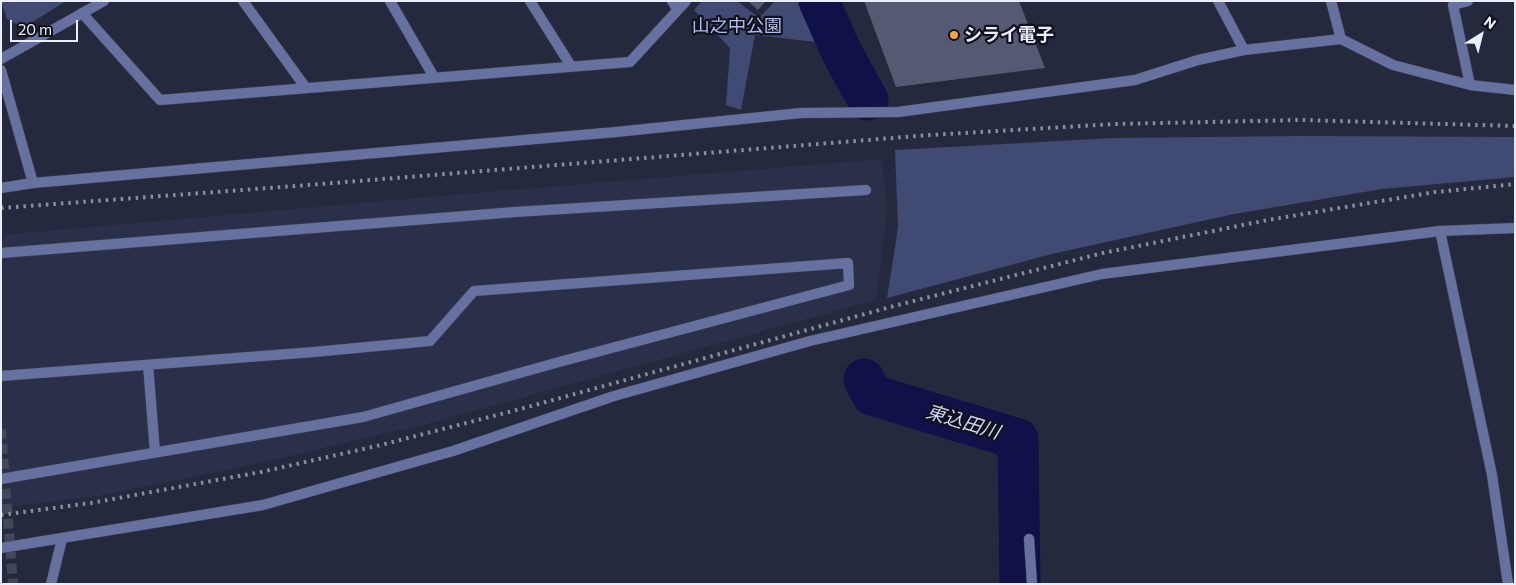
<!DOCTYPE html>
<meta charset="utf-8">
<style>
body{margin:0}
#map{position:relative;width:1516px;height:585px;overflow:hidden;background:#25293d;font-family:Commissioner,sans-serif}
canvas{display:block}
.frame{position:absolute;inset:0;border:2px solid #eaeefc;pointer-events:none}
.north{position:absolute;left:1456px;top:10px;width:50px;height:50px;-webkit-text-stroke:4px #10121b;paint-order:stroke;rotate:36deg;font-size:14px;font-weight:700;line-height:20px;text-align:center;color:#eaeefc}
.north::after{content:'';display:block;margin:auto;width:18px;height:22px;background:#eaeefc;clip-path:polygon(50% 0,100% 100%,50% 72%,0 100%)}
.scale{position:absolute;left:10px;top:20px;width:68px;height:22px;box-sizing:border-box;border:2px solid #eaeefc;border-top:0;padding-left:6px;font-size:15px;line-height:18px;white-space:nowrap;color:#eaeefc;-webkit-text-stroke:4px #10121b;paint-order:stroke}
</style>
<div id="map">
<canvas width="1516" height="585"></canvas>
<div class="frame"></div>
<div class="north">N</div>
<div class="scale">20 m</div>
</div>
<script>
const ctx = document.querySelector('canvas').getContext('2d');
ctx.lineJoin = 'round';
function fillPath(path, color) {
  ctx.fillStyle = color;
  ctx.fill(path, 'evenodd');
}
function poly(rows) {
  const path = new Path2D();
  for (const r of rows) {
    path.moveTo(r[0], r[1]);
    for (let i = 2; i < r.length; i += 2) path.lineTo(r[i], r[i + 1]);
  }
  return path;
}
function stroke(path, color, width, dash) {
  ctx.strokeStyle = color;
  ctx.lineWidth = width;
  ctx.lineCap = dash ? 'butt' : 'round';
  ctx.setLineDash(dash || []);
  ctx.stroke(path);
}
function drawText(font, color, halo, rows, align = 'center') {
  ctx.font = font + ' Commissioner,"Noto Sans JP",sans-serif';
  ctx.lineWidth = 4.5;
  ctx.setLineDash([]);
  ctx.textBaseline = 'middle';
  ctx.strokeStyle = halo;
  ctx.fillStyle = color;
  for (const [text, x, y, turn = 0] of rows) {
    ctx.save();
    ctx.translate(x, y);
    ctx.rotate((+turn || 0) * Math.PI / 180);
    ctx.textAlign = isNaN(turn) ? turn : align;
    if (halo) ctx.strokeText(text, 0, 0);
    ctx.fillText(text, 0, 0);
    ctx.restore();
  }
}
fillPath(poly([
 [882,159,887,210,876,300,427,424,237,468,98,496,1,508,1,235,440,196]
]), '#2a2f4a');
fillPath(poly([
 [1,1,66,1,23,28,7,19],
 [702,1,737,1,759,18,775,1,802,1,824,43,755,35,741,110,726,105,730,48,694,10],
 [1302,136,1515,137,1515,177,1382,189,1234,214,1052,254,887,298,898,228,895,150,1113,138]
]), '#414a73');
stroke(poly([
 [819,1,842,53,868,100],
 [864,379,872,395,1018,439,1020,584]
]), '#101149', 41);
fillPath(poly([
 [748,1,766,1,758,10],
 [864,1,1019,1,1045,68,896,87]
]), '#545a71');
stroke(poly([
 [1,429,13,584]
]), '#43475a', 10, [10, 5]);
const service = poly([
 [1,253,515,212,866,190],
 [148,365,155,452],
 [1,376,314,352,430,341,474,291,848,263,849,285,559,362,363,417,1,479]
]);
const minor = poly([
 [243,1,306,88],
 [390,1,434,77],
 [530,1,571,66],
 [672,1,678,10],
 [1218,1,1244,50],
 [1468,1,1453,5,1470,85],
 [82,13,160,100,630,62,686,1],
 [1341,39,1393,65,1470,85,1515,90],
 [1,59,104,1],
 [1,70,33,183],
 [1,188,33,183,616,132,801,113,898,112,1135,80,1198,60,1244,50,1341,39,1331,1],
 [1440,231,1492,475,1508,584],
 [1029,539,1032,584],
 [51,584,62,539]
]);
const tertiary = poly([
 [1,548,263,505,453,451,614,396,810,341,1102,274,1440,231,1515,228]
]);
stroke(service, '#414558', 11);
stroke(minor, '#414558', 11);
stroke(tertiary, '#414558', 11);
stroke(service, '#67719f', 10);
stroke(minor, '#67719f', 10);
stroke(tertiary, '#67719f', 10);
stroke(poly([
 [1,208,296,186,930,135,1115,124,1301,120,1515,126],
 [1,515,91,503,261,472,381,445,524,408,894,306,1103,253,1268,220,1435,192,1515,184]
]), '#8a8e9f', 4, [2.5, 5]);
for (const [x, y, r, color] of [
 [954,35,5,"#f6a248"]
]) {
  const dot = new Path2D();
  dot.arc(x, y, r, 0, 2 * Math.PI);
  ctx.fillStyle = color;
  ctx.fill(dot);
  stroke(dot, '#10121b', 2);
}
drawText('18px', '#afbcf2', '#10121b', [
 ["山之中公園",737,26]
]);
drawText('bold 18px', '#eaeefc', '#10121b', [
 ["シライ電子",964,35]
], 'left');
drawText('italic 19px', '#ccd5fa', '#10121b', [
 ["東込田川",963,422,17]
]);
</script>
